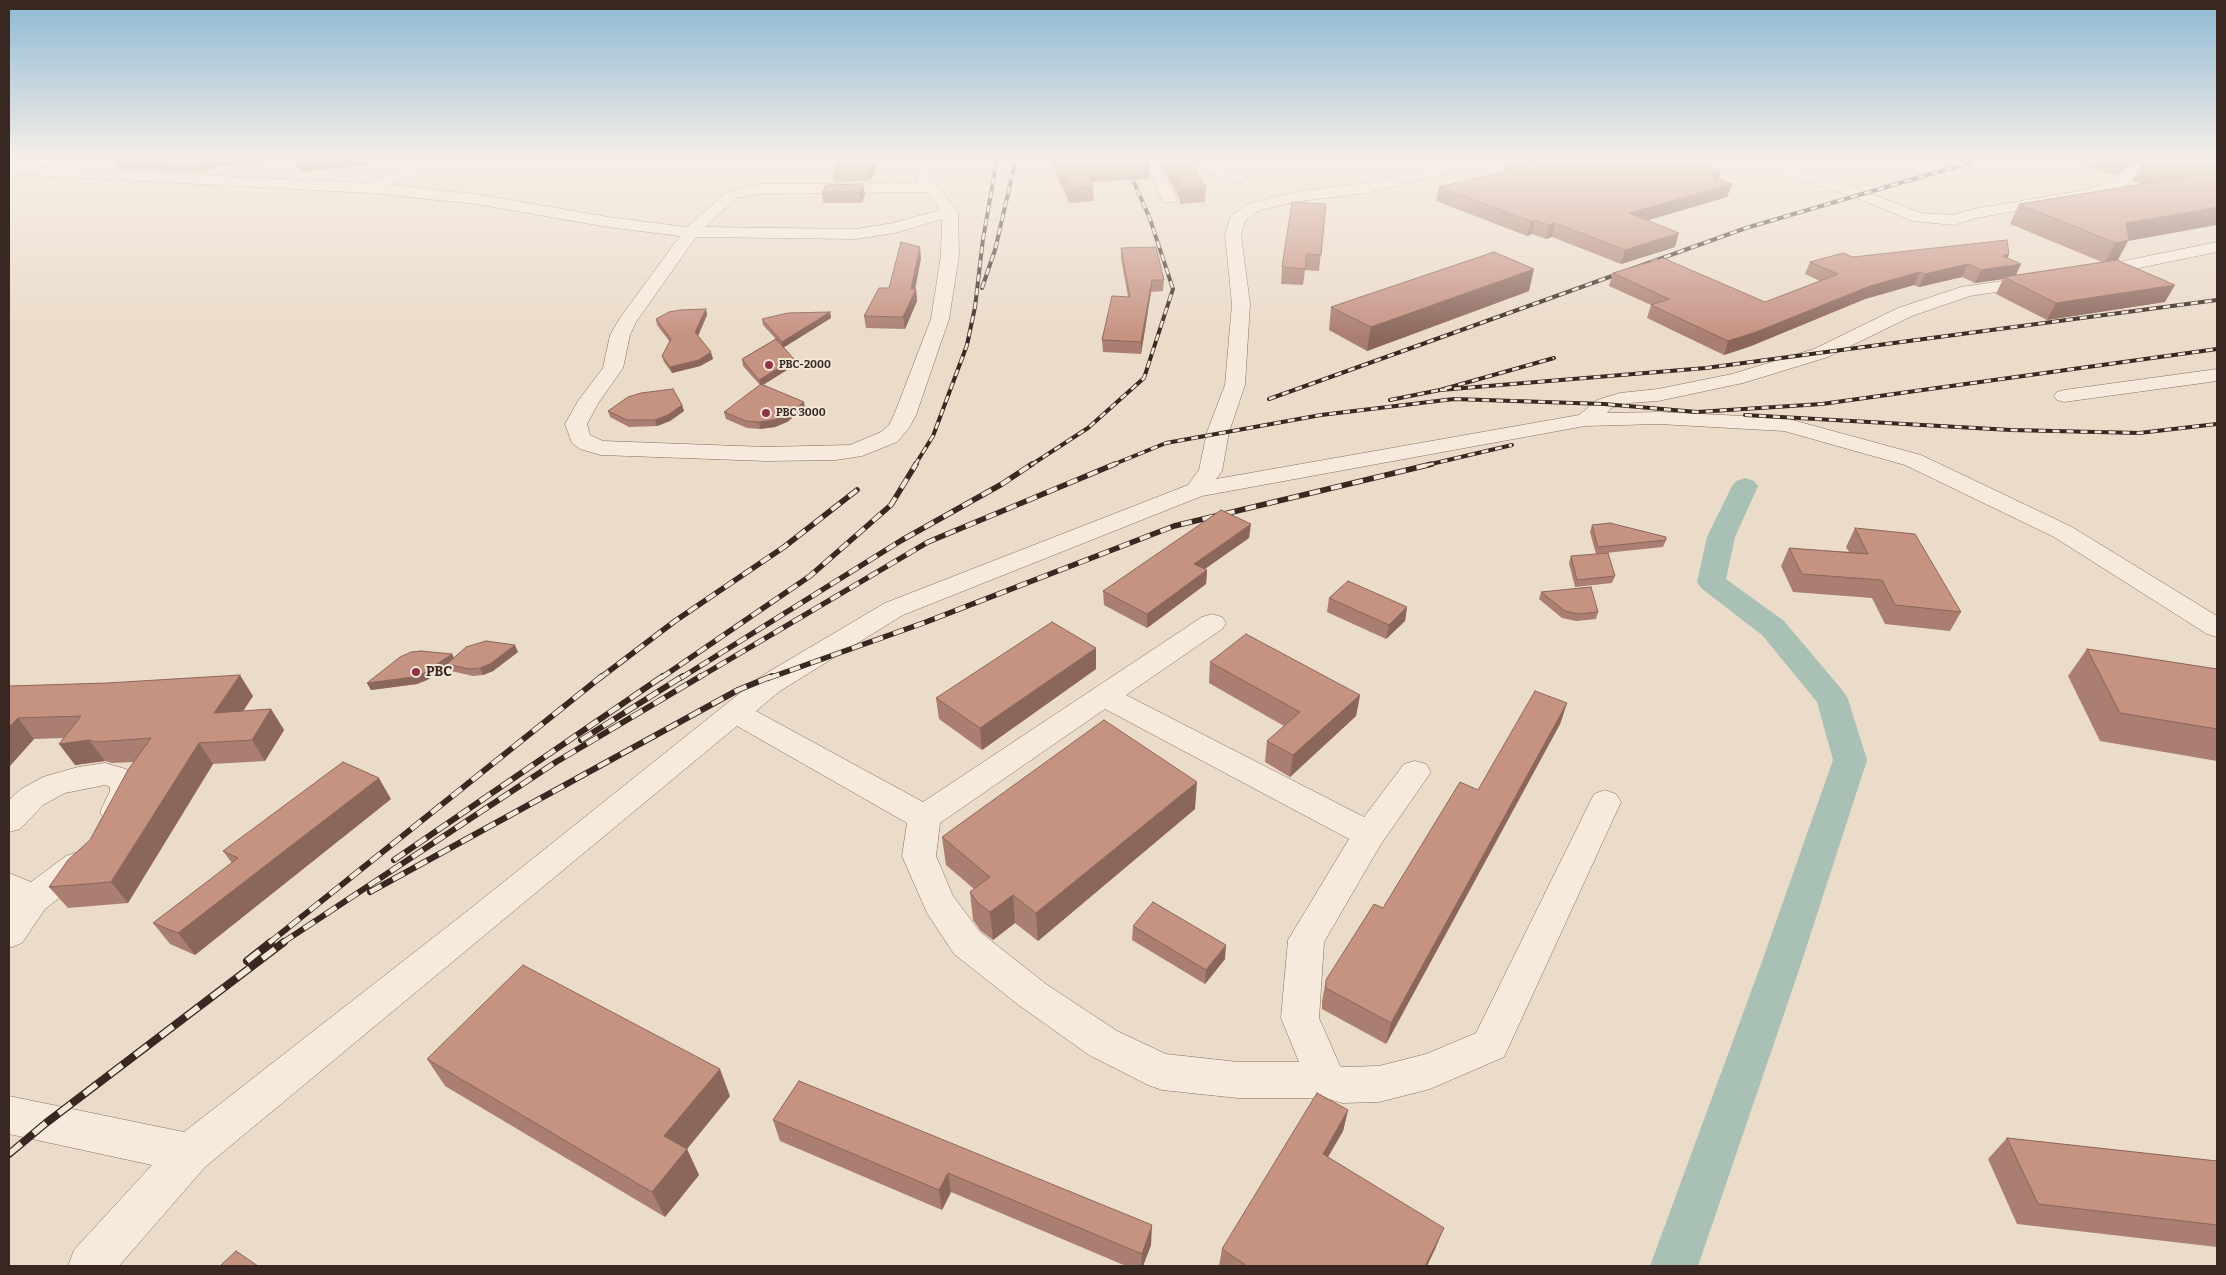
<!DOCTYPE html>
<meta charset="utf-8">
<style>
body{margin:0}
#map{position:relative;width:2226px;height:1275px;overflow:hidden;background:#ebdbc9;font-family:Bitter,serif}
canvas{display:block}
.frame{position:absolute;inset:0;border:10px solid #382821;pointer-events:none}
</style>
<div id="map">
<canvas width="2226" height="1275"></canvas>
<div class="frame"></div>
</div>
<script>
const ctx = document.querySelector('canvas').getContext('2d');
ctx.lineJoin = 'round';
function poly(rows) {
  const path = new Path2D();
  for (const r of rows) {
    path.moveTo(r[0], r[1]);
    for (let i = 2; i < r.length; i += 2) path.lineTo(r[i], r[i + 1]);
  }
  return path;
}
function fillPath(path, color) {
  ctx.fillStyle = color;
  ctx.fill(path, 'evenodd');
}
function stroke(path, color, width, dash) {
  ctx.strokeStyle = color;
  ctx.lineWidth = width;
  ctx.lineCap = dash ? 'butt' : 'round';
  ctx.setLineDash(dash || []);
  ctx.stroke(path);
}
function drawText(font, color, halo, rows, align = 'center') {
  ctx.font = font + ' Bitter,serif';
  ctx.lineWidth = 4;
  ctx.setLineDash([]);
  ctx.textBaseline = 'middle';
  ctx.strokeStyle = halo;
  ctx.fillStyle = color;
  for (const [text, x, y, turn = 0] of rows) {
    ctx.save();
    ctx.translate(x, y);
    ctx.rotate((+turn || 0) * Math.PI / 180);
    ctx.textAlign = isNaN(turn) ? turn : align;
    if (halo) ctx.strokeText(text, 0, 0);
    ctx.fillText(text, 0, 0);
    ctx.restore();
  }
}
fillPath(poly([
 [1745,478,1754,481,1758,486,1735,537,1726,579,1784,621,1843,691,1848,699,1867,760,1799,970,1698,1266,1650,1266,1759,970,1833,760,1817,702,1762,635,1701,588,1697,582,1707,537,1732,486,1736,481,1745,478]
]), '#a9c0b5');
const minor = poly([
 [427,159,448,159,446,162,390,185,476,194,608,217,687,227,727,192,759,184,918,183,913,170,918,159,933,159,927,170,930,177,958,212,959,255,949,319,916,415,909,428,897,442,862,456,836,460,766,461,601,455,580,449,572,443,565,424,578,401,603,368,610,335,620,318,680,236,608,227,476,204,370,193,9,174,9,166,369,183,427,159],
 [927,192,940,210,893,223,856,229,705,227,737,198,759,194,927,192],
 [942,219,941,255,931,319,894,415,889,425,881,432,850,445,766,447,603,441,590,435,587,424,599,402,623,368,630,335,636,322,696,237,856,239,895,233,942,219],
 [493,159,564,163,602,159,666,159,659,163,564,171,522,169,495,162,493,159],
 [740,159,818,159,811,163,747,163,740,159],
 [1142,159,1156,159,1177,199,1175,202,1163,202,1142,159],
 [1197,159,1212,159,1214,164,1223,169,1244,175,1247,178,1244,181,1239,183,1213,175,1204,170,1197,159],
 [1466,159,1492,159,1490,162,1367,193,1299,201,1260,210,1245,221,1241,234,1250,304,1245,385,1229,432,1222,471,1216,479,1579,415,1597,400,1620,393,1658,389,1732,374,1814,349,1898,308,1961,287,2036,276,2042,277,2045,281,2042,285,1970,296,1912,316,1828,357,1743,383,1658,401,1629,403,1611,408,1607,413,1659,412,1785,418,1921,455,2072,527,2217,616,2217,637,2207,634,2054,537,1905,465,1784,431,1659,424,1585,426,1202,496,903,615,780,691,756,711,923,802,1202,617,1212,614,1222,617,1226,623,1222,629,1126,695,1364,817,1404,764,1415,761,1426,764,1431,772,1381,844,1324,942,1319,1018,1340,1066,1342,1067,1379,1066,1426,1054,1476,1033,1594,794,1605,790,1616,794,1621,802,1504,1057,1430,1089,1379,1102,1342,1103,1326,1098,1238,1098,1162,1090,1148,1085,1089,1055,1020,1006,954,954,927,913,902,856,907,823,737,726,205,1167,119,1266,68,1266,74,1250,152,1165,9,1134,9,1096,184,1132,466,912,760,677,885,603,1188,485,1199,470,1207,432,1225,385,1232,304,1225,234,1231,216,1248,204,1299,191,1367,183,1466,159],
 [1105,709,1349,839,1288,940,1281,1018,1299,1062,1238,1062,1166,1054,1117,1031,1046,984,980,932,953,896,936,856,940,823,1105,709],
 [1738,159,1765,159,1775,162,1867,192,1921,213,1953,215,1974,209,2085,190,2114,180,2128,167,2151,159,2174,159,2172,162,2138,173,2124,186,2093,197,1976,218,1954,225,1913,221,1857,198,1765,168,1740,162,1738,159],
 [2217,242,2217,252,2094,277,2088,276,2085,272,2088,268,2094,267,2217,242],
 [2217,369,2217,381,2064,402,2057,400,2054,396,2057,392,2064,390,2217,369],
 [105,763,136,772,141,780,142,791,127,821,116,824,105,821,100,812,110,791,110,787,105,785,65,793,43,805,20,829,9,832,9,800,21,789,43,777,78,767,105,763],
 [78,852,90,856,95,865,90,874,45,909,22,943,9,948,10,904,9,873,31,882,66,856,78,852]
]);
stroke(minor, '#866d5f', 1);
fillPath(minor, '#f6eadc');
const railFar3 = poly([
 [982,288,995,250,1016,159],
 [1440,390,1706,368,2217,300],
 [1269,399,1746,228,1982,159],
 [1390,400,1440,390,1554,358],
 [1745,415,2011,430,2139,433,2217,424],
 [915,465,933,436,967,345,975,307,983,239,997,159],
 [1031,465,1088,428,1144,378,1173,289,1150,219,1124,159],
 [1112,465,1166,443,1321,415,1454,399,1604,404,1697,412,1822,404,2217,349],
 [1427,465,1512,445]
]);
const railFar2 = poly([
 [600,678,675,621,784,547,857,490],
 [661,678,810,576,891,505,916,464],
 [681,678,902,540,1002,484,1032,464],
 [698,678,928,542,1115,464],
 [769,678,926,622,1174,526,1432,464]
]);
const railFar1 = poly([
 [581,740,683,676],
 [394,860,663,676],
 [370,892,738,690,772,676],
 [269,943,602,676],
 [282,943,556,762,701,676]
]);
const rail = poly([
 [247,961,271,942],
 [9,1154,46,1123,284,942]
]);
stroke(railFar3, '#382821', 4);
stroke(railFar2, '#382821', 5.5);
stroke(railFar1, '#382821', 6);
stroke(rail, '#382821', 8);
stroke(railFar3, '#f3e7d8', 2.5, [7]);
stroke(railFar2, '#f3e7d8', 4, [11]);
stroke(railFar1, '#f3e7d8', 4.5, [13]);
stroke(rail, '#f3e7d8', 5.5, [16]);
fillPath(poly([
 [115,159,280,159,280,161,211,167,207,173,119,169,114,160],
 [839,159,880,159,870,181,834,182,833,172],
 [1050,159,1147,159,1150,165,1150,179,1092,182,1093,187,1094,201,1069,203],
 [1158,159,1190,159,1206,188,1205,202,1180,204,1179,198],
 [2067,159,2144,159,2127,165,2116,176],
 [2205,159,2128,241,2118,260,2165,302,2047,320,1996,294,2003,279,1975,283,1962,277,1919,287,1914,285,1865,299,1751,346,1724,355,1647,318,1651,305,1609,286,1613,273,1765,302,1820,281,1805,274,1810,262,1853,257,2009,254,2008,258,2016,275,2102,262,2010,224,2019,204,2141,184,2132,181,2142,162],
 [1505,167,1721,170,1718,179,1732,184,1727,197,1648,220,1675,247,1621,264,1552,237,1546,239,1532,234,1527,236,1436,201,1439,187,1504,172],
 [863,184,865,195,861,203,823,203,822,192],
 [1326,204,1319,271,1305,270,1303,285,1281,284,1282,267],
 [1121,248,1164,280,1163,291,1151,292,1141,354,1103,352,1102,340,1128,297,1121,259],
 [921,258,915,289,916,289,917,301,905,329,866,328,864,316,889,288],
 [1529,291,1367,351,1329,330,1331,307],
 [706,309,707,315,698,336,713,359,700,366,672,373,664,362,662,356,670,342,657,325,656,319],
 [830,312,831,318,783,347,794,359,795,365,763,385,805,408,787,422,775,427,760,429,747,428,726,419,724,412,760,385,743,366,742,359,776,339,763,325,762,319],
 [682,405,684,411,670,421,657,426,629,427,610,417,608,411],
 [1592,525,1666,540,1663,547,1596,554,1590,532],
 [1855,528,1961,612,1950,631,1885,624,1872,598,1793,592,1781,566,1789,548,1849,552,1846,547],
 [1249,538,1205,569,1207,570,1206,584,1147,628,1104,605,1103,591],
 [1571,556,1615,576,1612,583,1575,587,1569,563],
 [1541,592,1598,612,1596,619,1576,621,1562,618,1539,599],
 [1329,598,1407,607,1405,621,1386,639,1327,612],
 [2087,649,2217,669,2217,761,2100,741,2068,676],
 [518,652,493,671,483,675,473,676,451,671,448,666,427,680,417,684,371,690,367,683,452,654,454,658],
 [1210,662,1360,695,1356,716,1290,777,1265,762,1267,741,1284,726,1209,683],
 [1096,669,982,750,939,719,936,698],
 [9,686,253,696,243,711,271,709,284,730,265,761,213,764,128,903,68,908,49,887,90,840,134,762,112,763,105,761,75,765,64,738,34,739,9,767],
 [1567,703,1560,724,1386,1044,1322,1009,1322,1001,1326,980,1478,790],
 [391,799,195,955,170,944,153,923,232,863,223,851],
 [1195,809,1038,941,1015,923,993,940,981,931,973,920,970,892,974,889,946,865,942,837],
 [1133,926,1225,959,1205,984,1132,940],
 [427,1059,730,1096,687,1149,699,1175,665,1217,445,1086],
 [799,1081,1151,1245,1143,1266,1126,1266,951,1192,942,1210,780,1141,773,1120],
 [1348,1110,1343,1131,1328,1157,1436,1247,1427,1266,1219,1266,1222,1249],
 [2007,1138,2217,1161,2217,1247,2017,1224,1988,1159]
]), '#aa7e70');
fillPath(poly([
 [206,159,280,159,280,161,211,167,207,173,202,164],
 [294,159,371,159,368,165,300,172],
 [875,159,880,159,870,181,869,171],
 [2125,159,2144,159,2127,165,2116,176,2124,161],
 [1721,170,1716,184,1707,175],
 [863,184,865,195,861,203,859,192],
 [1732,184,1727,197,1625,227,1629,213],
 [2217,207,2217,225,2128,241,2117,261,2105,263,2126,223],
 [1535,220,1532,234,1527,236,1531,221],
 [1555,223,1552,237,1546,239,1549,225],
 [1679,233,1675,247,1621,264,1625,250],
 [920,247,921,258,914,295,916,289,917,301,905,329,903,317,911,289],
 [2009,254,2003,267,2021,264,2015,277,2004,277,2003,279,1975,283,1981,270,2003,256],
 [1968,264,1962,277,1919,287,1925,274],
 [1534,269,1529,291,1367,351,1371,327],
 [1920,272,1914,285,1865,299,1751,346,1724,355,1728,341,1870,286],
 [1152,280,1151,292,1141,354,1141,342],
 [2175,285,2165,302,2047,320,2056,303],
 [706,309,707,315,697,338,695,332],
 [830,312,831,318,783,348,782,342],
 [711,352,713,359,700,366,672,373,670,367],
 [794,359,795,365,761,386,759,380],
 [804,402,805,408,787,422,775,427,760,429,759,422],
 [682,405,684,411,670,421,657,426,655,420],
 [1251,524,1249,538,1193,577,1194,564],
 [1207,570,1206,584,1147,628,1147,614],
 [1407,607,1405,621,1386,639,1389,625],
 [515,645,518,652,493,671,483,675,480,668],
 [1096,648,1096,669,982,750,980,728],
 [452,654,455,661,447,664,448,666,427,680,417,684,371,690,367,683],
 [240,675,253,696,228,734,214,713],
 [1360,695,1356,716,1290,777,1293,755],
 [1567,703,1560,724,1386,1044,1391,1023],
 [271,709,284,730,265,761,252,740],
 [18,718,34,739,9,767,9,727],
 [89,740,105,761,75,765,59,744],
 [199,743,213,764,128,903,111,882],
 [379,778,391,799,195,955,178,933],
 [1197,782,1195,809,1038,941,1036,913],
 [1013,895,1015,923,993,940,990,912],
 [1226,945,1225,959,1205,984,1206,970],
 [720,1069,730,1096,687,1149,699,1175,665,1217,652,1192,664,1136],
 [1348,1110,1343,1131,1318,1174,1323,1154],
 [948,1173,951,1192,942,1210,939,1190],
 [1152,1225,1151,1245,1143,1266,1141,1266,1142,1254],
 [1444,1228,1436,1247,1427,1266,1425,1266]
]), '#8b665b');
const building = poly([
 [115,159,206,159,202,164,114,160,115,159],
 [839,159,875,159,869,171,833,172,839,159],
 [1056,159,1147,159,1150,165,1087,168,1093,187,1068,188,1056,159],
 [1166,159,1190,159,1206,188,1180,189,1179,183,1166,159],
 [1539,159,1686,159,1721,170,1707,175,1732,184,1629,213,1679,233,1625,250,1555,223,1549,225,1535,220,1531,221,1439,187,1512,170,1505,167,1539,159],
 [2145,159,2205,159,2217,163,2217,207,2126,223,2129,240,2116,243,2019,204,2187,177,2142,162,2145,159],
 [863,184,859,192,822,192,826,185,863,184],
 [1292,202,1326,204,1321,255,1307,254,1305,269,1282,267,1292,202],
 [2007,240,2009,254,2003,256,2021,264,1981,270,1968,264,1925,274,1920,272,1870,286,1756,332,1728,341,1651,305,1669,299,1613,273,1663,258,1765,302,1838,274,1810,262,1843,253,1853,257,2007,240],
 [901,242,920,247,911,289,916,289,903,317,864,316,879,288,889,288,901,242],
 [1156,247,1164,280,1152,280,1141,342,1102,340,1112,296,1130,297,1121,248,1156,247],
 [1494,252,1534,269,1371,327,1331,307,1494,252],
 [2117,260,2175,285,2056,303,2004,277,2117,260],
 [706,309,695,332,711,352,699,360,670,367,662,356,671,339,656,319,669,312,680,310,706,309],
 [830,312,782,342,762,319,788,313,830,312],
 [776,339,794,359,759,380,742,359,776,339],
 [761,384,804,402,786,416,773,420,759,422,746,421,724,412,761,384],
 [673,389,682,405,668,415,655,420,627,420,608,411,628,397,641,393,673,389],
 [1221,510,1251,524,1194,564,1207,570,1147,614,1103,591,1221,510],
 [1610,523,1666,537,1666,540,1598,547,1592,525,1610,523],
 [1855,528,1915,534,1961,612,1895,605,1882,580,1802,574,1789,548,1868,554,1855,528],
 [1608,553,1615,576,1577,580,1571,556,1608,553],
 [1348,581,1407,607,1389,625,1329,598,1348,581],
 [1591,587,1598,612,1578,614,1565,611,1541,592,1591,587],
 [1052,622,1096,648,980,728,936,698,1052,622],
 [1246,634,1360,695,1293,755,1267,741,1300,712,1210,662,1246,634],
 [486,641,515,645,490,664,480,668,469,669,447,664,466,647,486,641],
 [2087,649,2217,669,2217,729,2120,713,2087,649],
 [421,651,452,654,424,673,413,677,367,683,400,657,411,652,421,651],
 [240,675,214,713,271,709,252,740,199,743,111,882,49,887,68,860,90,840,128,770,151,738,96,742,89,740,59,744,81,716,18,718,9,727,9,686,107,683,240,675],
 [1535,691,1567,703,1391,1023,1326,988,1326,980,1374,904,1383,908,1460,782,1478,790,1535,691],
 [1104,720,1197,782,1036,913,1013,895,990,912,978,903,970,892,990,877,942,837,1104,720],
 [343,762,379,778,178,933,153,923,238,858,223,851,343,762],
 [1153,902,1226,945,1206,970,1133,926,1153,902],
 [523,965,720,1069,664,1136,687,1149,652,1192,427,1059,523,965],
 [799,1081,1152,1225,1142,1254,948,1173,939,1190,773,1120,799,1081],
 [1317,1093,1348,1110,1323,1154,1444,1228,1425,1266,1247,1266,1222,1249,1317,1093],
 [2007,1138,2217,1161,2217,1225,2038,1204,2007,1138],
 [236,1251,258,1266,220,1266,236,1251]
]);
fillPath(building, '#c69282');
stroke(building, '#8b665b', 1);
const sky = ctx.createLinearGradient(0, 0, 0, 338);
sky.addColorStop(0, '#8fb9d4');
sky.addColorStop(0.47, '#f6efe7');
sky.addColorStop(1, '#f6efe700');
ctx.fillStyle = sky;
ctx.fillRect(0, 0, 2226, 338);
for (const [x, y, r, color] of [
 [769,365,5,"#903445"],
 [766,413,5,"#903445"],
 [416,672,5,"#903445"]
]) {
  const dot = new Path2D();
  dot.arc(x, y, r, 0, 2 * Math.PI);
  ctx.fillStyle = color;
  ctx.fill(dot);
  stroke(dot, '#f3e7d8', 2);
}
drawText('bold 11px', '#382821', '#f3e7d8', [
 ["РВС-2000",779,365],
 ["РВС 3000",776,413]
], 'left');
drawText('bold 14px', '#382821', '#f3e7d8', [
 ["РВС",426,672]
], 'left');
</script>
